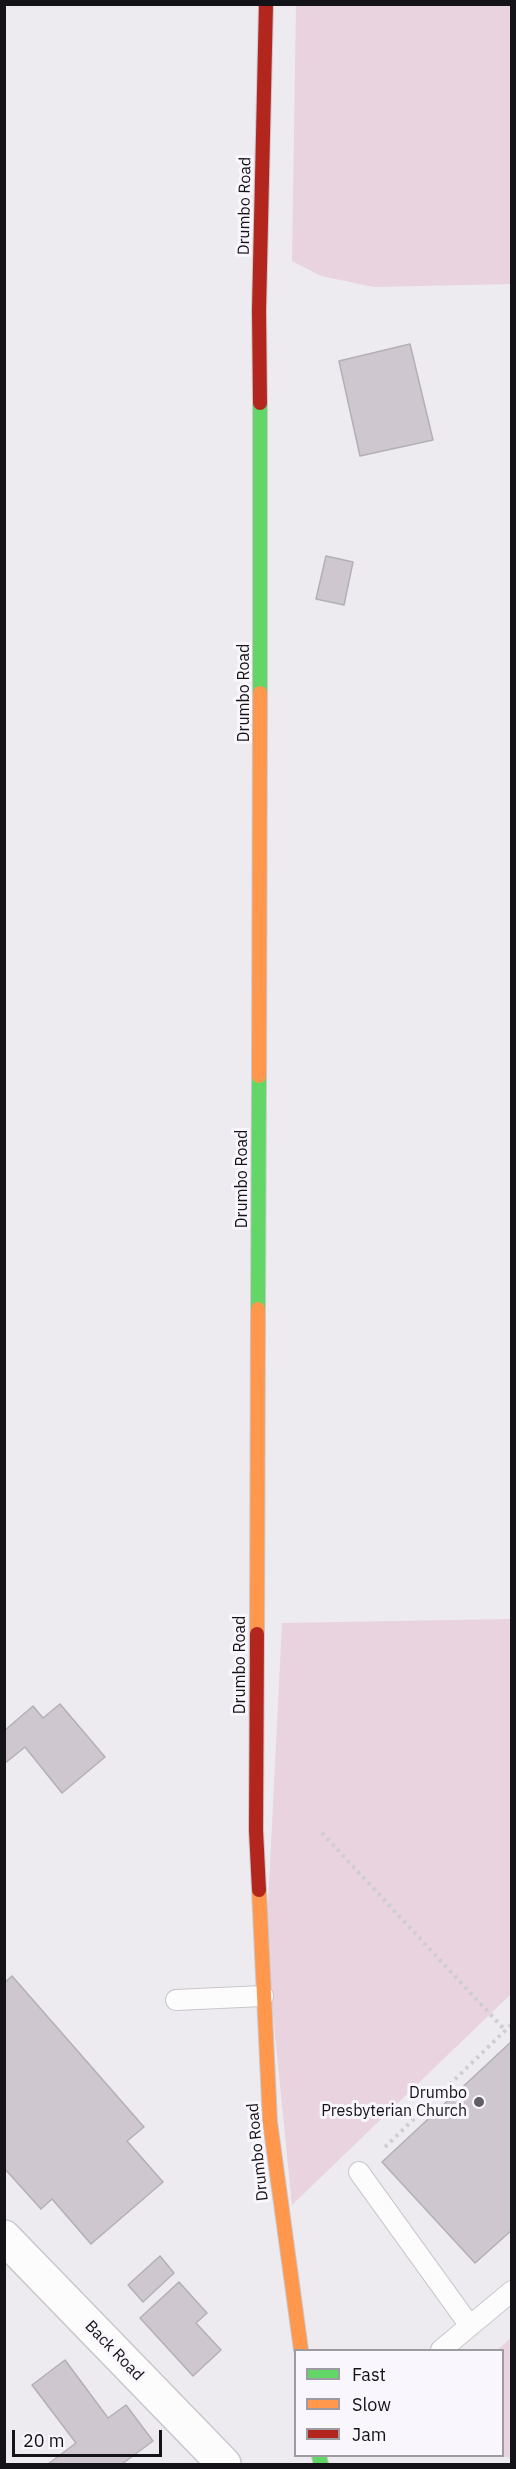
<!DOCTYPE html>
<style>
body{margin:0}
#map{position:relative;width:516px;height:2469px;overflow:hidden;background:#edebf0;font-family:"IBM Plex Sans",sans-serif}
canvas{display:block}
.frame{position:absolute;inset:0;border:6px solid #141317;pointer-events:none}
.legend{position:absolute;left:294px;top:2349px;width:210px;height:108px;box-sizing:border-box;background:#f9f6fe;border:2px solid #9d9ba2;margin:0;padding:8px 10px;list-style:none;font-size:18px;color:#141317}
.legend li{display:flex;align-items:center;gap:12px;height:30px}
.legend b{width:30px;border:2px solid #9d9ba2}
.scale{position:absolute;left:12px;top:2430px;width:150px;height:27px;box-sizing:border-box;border:3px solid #141317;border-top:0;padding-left:8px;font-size:18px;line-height:21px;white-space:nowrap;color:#141317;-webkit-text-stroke:4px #f9f6fe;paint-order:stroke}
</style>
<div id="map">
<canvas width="516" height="2469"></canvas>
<div class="frame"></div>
<ul class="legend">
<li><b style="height:8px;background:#63d668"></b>Fast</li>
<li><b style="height:8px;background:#ff974d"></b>Slow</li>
<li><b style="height:8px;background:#b3261e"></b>Jam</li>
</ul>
<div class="scale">20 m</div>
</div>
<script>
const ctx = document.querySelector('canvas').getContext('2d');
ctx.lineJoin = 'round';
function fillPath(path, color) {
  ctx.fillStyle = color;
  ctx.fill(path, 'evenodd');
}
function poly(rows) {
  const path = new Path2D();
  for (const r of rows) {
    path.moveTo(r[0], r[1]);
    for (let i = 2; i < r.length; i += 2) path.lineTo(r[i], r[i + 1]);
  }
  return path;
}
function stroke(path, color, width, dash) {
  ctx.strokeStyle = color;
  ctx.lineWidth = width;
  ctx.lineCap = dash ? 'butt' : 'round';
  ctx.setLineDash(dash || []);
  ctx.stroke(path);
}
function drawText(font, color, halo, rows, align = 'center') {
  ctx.font = font + ' "IBM Plex Sans",sans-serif';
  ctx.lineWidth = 6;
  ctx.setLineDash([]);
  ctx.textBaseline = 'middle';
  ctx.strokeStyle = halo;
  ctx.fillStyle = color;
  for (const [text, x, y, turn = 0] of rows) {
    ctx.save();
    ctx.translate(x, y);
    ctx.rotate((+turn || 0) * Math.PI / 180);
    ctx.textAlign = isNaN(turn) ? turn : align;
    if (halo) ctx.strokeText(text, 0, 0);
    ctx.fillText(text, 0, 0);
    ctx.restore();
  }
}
fillPath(poly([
 [296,5,511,5,511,284,374,287,321,276,292,261],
 [512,1619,511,1994,292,2205,266,1945,282,1623],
 [511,2338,511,2458,499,2456,502,2456,502,2350,497,2350]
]), '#e8d3de');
const building = poly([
 [410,344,433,440,360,456,339,361,410,344],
 [326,556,353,562,344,605,316,599,326,556],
 [60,1704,105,1757,62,1793,25,1747,4,1764,4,1731,33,1706,43,1718,60,1704],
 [12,1976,144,2127,127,2141,163,2182,91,2244,52,2199,41,2209,4,2168,4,1983,12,1976],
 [512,2041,512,2230,475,2263,382,2162,512,2041],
 [160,2256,174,2273,143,2302,128,2285,160,2256],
 [179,2282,207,2313,196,2323,221,2350,193,2376,140,2318,179,2282],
 [65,2360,108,2418,126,2405,153,2441,122,2464,48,2464,76,2443,32,2385,65,2360]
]);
fillPath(building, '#cec7cf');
stroke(building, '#b2b0b4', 1.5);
const lane = poly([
 [176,2000,263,1996],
 [359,2172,470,2326],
 [441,2350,512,2291]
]);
const street = poly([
 [4,2237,224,2464]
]);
const fast = poly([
 [260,403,260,693],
 [258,1309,259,1076],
 [319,2456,321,2464]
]);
const slow = poly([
 [259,1076,260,693],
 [257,1634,258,1309],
 [259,1890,270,2122,301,2350]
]);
const jam = poly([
 [260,403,259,310,266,4],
 [257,1634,256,1830,259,1890]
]);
stroke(lane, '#c9c7cb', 22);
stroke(street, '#c9c7cb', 36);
stroke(fast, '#c9c7cb', 16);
stroke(slow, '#c9c7cb', 16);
stroke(jam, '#c9c7cb', 16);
stroke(poly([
 [322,1833,505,2030],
 [385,2147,512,2024]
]), '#cecdcf', 4, [3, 4.5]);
stroke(lane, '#fcfcfd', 20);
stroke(street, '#fcfcfd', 33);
stroke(fast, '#63d668', 14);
stroke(slow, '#ff974d', 14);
stroke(jam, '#b3261e', 14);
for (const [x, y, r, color] of [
 [479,2102,6,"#605f63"]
]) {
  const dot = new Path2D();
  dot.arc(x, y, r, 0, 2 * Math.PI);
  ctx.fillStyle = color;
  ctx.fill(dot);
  stroke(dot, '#f9f6fe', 2);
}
drawText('16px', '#141317', '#f9f6fe', [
 ["Drumbo Road",245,206,-89],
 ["Drumbo Road",244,693,-90],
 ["Drumbo Road",242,1179,-90],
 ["Drumbo Road",240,1665,-90],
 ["Drumbo Road",258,2152,-96],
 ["Back Road",114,2351,46]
]);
drawText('16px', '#141317', '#f9f6fe', [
 ["Drumbo",467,2093],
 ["Presbyterian Church",467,2111]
], 'right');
</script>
